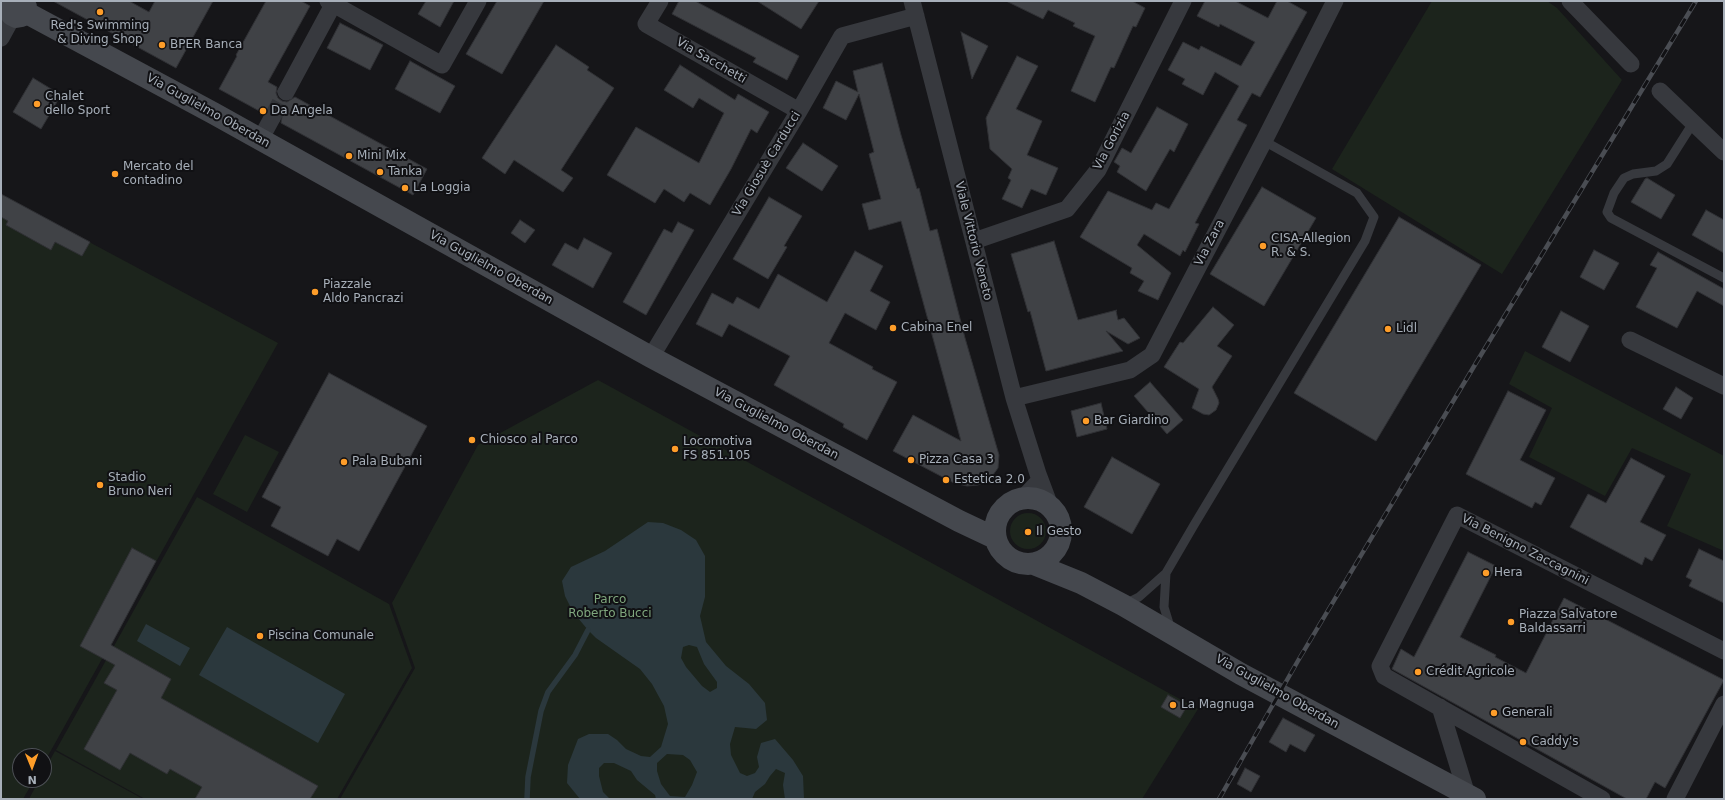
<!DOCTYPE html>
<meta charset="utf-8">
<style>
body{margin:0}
#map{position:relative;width:1725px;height:800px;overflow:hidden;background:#161619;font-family:"DejaVu Sans",sans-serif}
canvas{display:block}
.frame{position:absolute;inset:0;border:2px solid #a7afb9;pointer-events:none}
.north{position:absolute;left:12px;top:748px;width:40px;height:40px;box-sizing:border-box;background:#111114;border:1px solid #4d5056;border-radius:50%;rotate:179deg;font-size:11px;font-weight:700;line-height:16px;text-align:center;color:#a7afb9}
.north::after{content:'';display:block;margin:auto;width:14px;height:18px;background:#fe9d29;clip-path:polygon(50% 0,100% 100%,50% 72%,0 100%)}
</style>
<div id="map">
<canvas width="1725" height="800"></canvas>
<div class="frame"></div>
<div class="north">N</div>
</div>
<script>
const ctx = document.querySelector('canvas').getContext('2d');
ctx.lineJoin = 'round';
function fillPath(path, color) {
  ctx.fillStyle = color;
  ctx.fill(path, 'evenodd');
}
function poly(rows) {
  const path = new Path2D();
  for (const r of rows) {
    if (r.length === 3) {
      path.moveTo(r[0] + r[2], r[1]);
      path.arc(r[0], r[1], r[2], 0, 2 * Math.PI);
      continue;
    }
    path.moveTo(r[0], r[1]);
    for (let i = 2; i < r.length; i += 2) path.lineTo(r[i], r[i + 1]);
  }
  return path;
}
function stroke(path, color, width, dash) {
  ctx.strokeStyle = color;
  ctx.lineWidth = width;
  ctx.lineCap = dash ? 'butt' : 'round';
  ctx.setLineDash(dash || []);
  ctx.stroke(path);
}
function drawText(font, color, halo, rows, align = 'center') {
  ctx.font = font + ' "DejaVu Sans",sans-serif';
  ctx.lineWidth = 4;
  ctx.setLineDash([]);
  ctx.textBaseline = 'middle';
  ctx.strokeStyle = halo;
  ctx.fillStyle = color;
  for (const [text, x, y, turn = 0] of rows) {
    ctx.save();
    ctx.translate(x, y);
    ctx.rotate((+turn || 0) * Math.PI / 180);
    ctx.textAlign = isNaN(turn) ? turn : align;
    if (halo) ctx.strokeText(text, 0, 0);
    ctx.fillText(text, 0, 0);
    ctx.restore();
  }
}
fillPath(poly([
 [1432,1,1547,1,1557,8,1622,80,1502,274,1332,169],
 [1,217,8,221,6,225,51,250,63,228,278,343,44,763,44,756,20,756,20,780,34,780,23,799,1,799],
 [1525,351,1724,456,1724,551,1667,526,1691,474,1632,448,1605,496,1529,457,1552,408,1509,384],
 [598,380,1198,709,1142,799,340,799,415,668,392,603,478,445],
 [245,435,279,452,247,512,213,494],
 [197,497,389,604,412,668,337,799,145,799,56,750],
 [1028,531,18],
 [55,751,143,799,29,799,39,780,44,780,44,771]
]), '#1c241c');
fillPath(poly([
 [648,522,663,523,681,530,696,540,705,556,705,597,700,616,706,642,726,666,749,684,765,703,767,720,756,729,735,727,730,744,731,755,740,773,747,776,755,773,759,767,757,757,761,743,775,739,793,760,803,776,804,799,785,799,783,785,785,773,776,769,770,776,765,784,755,792,752,799,656,799,655,795,637,780,631,771,614,763,604,763,599,768,599,776,603,792,610,799,580,799,567,783,568,765,578,739,589,734,608,734,617,740,626,749,641,756,650,757,661,747,668,724,664,706,652,684,640,669,596,638,588,630,573,612,565,596,562,581,571,567,605,551],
 [689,645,697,647,704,664,717,682,717,688,710,692,702,686,686,667,681,658,683,647],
 [667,754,683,755,690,760,697,772,692,785,685,797,670,796,661,784,657,771,657,763],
 [146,624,190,648,180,666,137,641],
 [227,627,345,694,318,743,199,675]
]), '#2b383d');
stroke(poly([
 [527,799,528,777,541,711,548,692,575,655,588,630]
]), '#2b383d', 5.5);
const building = poly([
 [53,1,129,1,149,12,155,1,213,1,176,68,53,1],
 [266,1,301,1,310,6,268,82,277,87,276,93,278,98,282,101,287,102,295,97,427,169,413,195,281,123,282,117,277,109,271,108,263,113,219,89,237,56,236,55,266,1],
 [426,1,454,1,440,27,418,14,426,1],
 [497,1,544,1,502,74,466,54,497,1],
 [679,1,695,1,799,56,787,80,753,62,756,58,672,14,679,1],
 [757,1,819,1,801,29,757,1],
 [1006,1,1132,1,1145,8,1136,27,1133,26,1114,68,1111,67,1095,102,1071,91,1095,36,1073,26,1075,23,1048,10,1043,19,1006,1],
 [1205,1,1235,1,1268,18,1277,1,1287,1,1307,12,1260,97,1252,93,1237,120,1247,125,1195,223,1199,224,1185,252,1183,250,1180,256,1144,234,1137,245,1171,273,1158,300,1138,291,1144,281,1130,273,1132,268,1080,237,1108,191,1152,210,1156,203,1169,209,1239,86,1215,72,1203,95,1182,84,1185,79,1168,70,1183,42,1199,50,1201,46,1241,66,1255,42,1220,24,1219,27,1197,16,1205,1],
 [340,23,383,45,370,70,327,48,340,23],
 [961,32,988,46,972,79,961,32],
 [556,45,589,67,587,70,614,88,561,170,573,178,563,192,514,160,505,174,482,158,556,45],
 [1017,56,1038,66,1016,109,1042,121,1027,155,1058,168,1046,195,1031,189,1022,208,1002,199,1011,180,1008,178,1012,169,990,149,986,118,1017,56],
 [410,61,455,86,440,113,395,89,410,61],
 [882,63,901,135,917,189,919,188,930,231,937,229,965,338,999,455,998,468,990,479,978,485,967,486,954,483,893,451,913,415,961,441,901,221,869,230,862,204,881,199,869,154,874,152,859,94,846,120,823,108,836,81,858,92,853,71,882,63],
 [680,65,735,100,738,94,769,112,757,133,751,129,731,169,710,205,690,193,684,202,664,189,655,203,607,175,636,127,699,163,724,113,699,98,693,108,664,90,680,65],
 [33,78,61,95,41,129,13,112,33,78],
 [1157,107,1188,124,1174,152,1170,149,1146,191,1117,172,1120,166,1114,162,1122,148,1131,153,1157,107],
 [803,143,838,166,822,191,786,168,803,143],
 [1647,178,1675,195,1661,219,1631,202,1645,179,1647,178],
 [1262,187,1316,218,1264,306,1210,274,1262,187],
 [1,194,90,242,82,256,55,242,51,250,6,225,8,221,1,217,1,194],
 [769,197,802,216,784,246,787,247,768,279,733,259,769,197],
 [1706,210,1724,220,1724,253,1692,235,1706,210],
 [1399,217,1481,265,1376,441,1294,393,1399,217],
 [520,220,535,230,525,243,511,233,520,220],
 [678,222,694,230,646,315,623,302,664,229,672,233,678,222],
 [584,238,612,253,593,288,552,265,565,243,578,250,584,238],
 [1054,241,1078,320,1117,310,1116,311,1118,320,1124,318,1140,338,1128,344,1106,331,1123,351,1046,371,1030,311,1028,312,1011,254,1054,241],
 [1594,250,1619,263,1604,290,1580,277,1594,250],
 [855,251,883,266,870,291,890,302,876,330,845,313,829,343,873,367,872,369,897,382,867,440,843,427,844,424,774,385,790,356,729,324,722,337,696,324,712,293,733,304,737,297,759,309,778,274,827,302,855,251],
 [1658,252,1724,289,1724,306,1697,291,1677,328,1636,307,1657,268,1650,265,1658,252],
 [1213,307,1234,325,1217,346,1232,356,1212,387,1218,399,1219,403,1216,410,1209,415,1203,414,1192,408,1199,389,1164,367,1180,342,1183,343,1213,307],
 [1561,311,1589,326,1570,362,1542,347,1561,311],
 [329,373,427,426,359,551,337,539,328,556,271,526,281,507,262,497,329,373],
 [1150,382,1183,420,1167,434,1134,396,1150,382],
 [1676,387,1693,398,1681,419,1663,409,1676,387],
 [1508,391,1546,410,1520,460,1555,478,1541,505,1535,502,1532,508,1466,474,1508,391],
 [1101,403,1107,429,1077,437,1071,411,1101,403],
 [1112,457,1160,484,1132,534,1084,507,1112,457],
 [1631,458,1665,476,1640,522,1666,535,1652,561,1645,557,1642,565,1570,527,1588,494,1606,503,1631,458],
 [132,548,156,561,111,645,171,679,161,698,318,786,310,799,195,799,202,787,170,769,167,774,130,753,120,770,84,749,117,690,104,683,115,665,80,646,132,548],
 [1699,549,1724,561,1724,603,1689,586,1692,580,1686,577,1699,549],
 [1468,552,1496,566,1460,637,1496,655,1495,657,1526,673,1564,598,1724,680,1665,788,1655,782,1646,799,1627,799,1392,669,1401,649,1414,657,1468,552],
 [1168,695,1187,706,1180,718,1161,707,1168,695],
 [1283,718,1315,735,1305,752,1290,744,1286,752,1269,742,1283,718],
 [1245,768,1260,776,1251,792,1237,784,1245,768]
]);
fillPath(building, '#404246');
stroke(building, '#303135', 1);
stroke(poly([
 [272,118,286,92]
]), '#333539', 17, [17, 8]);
stroke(poly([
 [1693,123,1667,164,1656,171,1633,174,1624,178,1614,193,1607,212,1611,218,1724,278],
 [1166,573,1164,607,1171,630],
 [1125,604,1139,597,1166,573,1194,525,1365,241,1374,217,1357,193,1264,141]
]), '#37393e', 9);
stroke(poly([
 [328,1,442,65,478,1],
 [660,1,646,24,799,111],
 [912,1,1014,398,1038,474,1050,506],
 [1570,1,1631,64],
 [1,38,13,16],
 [1660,91,1724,152],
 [286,92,335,1],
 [260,140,272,118],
 [974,241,1067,209,1098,170,1183,1],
 [1630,340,1724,386],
 [651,357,799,111,842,36,916,16],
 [1014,398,1130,370,1152,355,1264,141,1335,1],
 [1022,499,1040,480],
 [1440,707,1467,795],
 [1602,799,1384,676,1380,666,1457,515,1724,651],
 [1675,799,1724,704]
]), '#37393e', 17);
stroke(poly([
 [12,1,9,5,8,9,12,15,16,17,22,16,25,12,26,7,23,2],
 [25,12,213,113,651,357,959,521,995,538],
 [1028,531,33],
 [1034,564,1081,583,1123,605,1241,674,1475,799]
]), '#45484e', 22);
const rail = poly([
 [1219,799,1299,659,1476,363,1696,1]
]);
stroke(rail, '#4a4d53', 4.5);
stroke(rail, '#111114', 3, [9]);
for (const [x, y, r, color] of [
 [100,12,4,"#fe9d29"],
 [162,45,4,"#fe9d29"],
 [37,104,4,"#fe9d29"],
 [263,111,4,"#fe9d29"],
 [349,156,4,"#fe9d29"],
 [380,172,4,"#fe9d29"],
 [115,174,4,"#fe9d29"],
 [405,188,4,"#fe9d29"],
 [1263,246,4,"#fe9d29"],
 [315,292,4,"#fe9d29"],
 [893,328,4,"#fe9d29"],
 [1388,329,4,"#fe9d29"],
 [1086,421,4,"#fe9d29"],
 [472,440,4,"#fe9d29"],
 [675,449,4,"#fe9d29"],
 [911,460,4,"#fe9d29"],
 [344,462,4,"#fe9d29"],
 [946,480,4,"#fe9d29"],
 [100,485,4,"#fe9d29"],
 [1028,532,4,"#fe9d29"],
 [1486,573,4,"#fe9d29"],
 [1511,622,4,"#fe9d29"],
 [260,636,4,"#fe9d29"],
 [1418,672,4,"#fe9d29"],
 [1173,705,4,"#fe9d29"],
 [1494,713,4,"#fe9d29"],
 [1523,742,4,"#fe9d29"]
]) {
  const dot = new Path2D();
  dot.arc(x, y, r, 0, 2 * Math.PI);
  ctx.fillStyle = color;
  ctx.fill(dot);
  stroke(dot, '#111114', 1.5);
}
drawText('12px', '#a7afb9', '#111114', [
 ["Red's Swimming",100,26,"center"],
 ["& Diving Shop",100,40,"center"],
 ["BPER Banca",170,45],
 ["Chalet",45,97],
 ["dello Sport",45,111],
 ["Da Angela",271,111],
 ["Mini Mix",357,156],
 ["Mercato del",123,167],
 ["contadino",123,181],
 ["Tanka",388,172],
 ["La Loggia",413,188],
 ["CISA-Allegion",1271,239],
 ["R. & S.",1271,253],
 ["Piazzale",323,285],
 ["Aldo Pancrazi",323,299],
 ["Cabina Enel",901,328],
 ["Lidl",1396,329],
 ["Bar Giardino",1094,421],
 ["Chiosco al Parco",480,440],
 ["Locomotiva",683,442],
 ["FS 851.105",683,456],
 ["Pizza Casa 3",919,460],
 ["Pala Bubani",352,462],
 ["Stadio",108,478],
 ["Bruno Neri",108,492],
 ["Estetica 2.0",954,480],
 ["Il Gesto",1036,532],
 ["Hera",1494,573],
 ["Piazza Salvatore",1519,615],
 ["Baldassarri",1519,629],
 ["Piscina Comunale",268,636],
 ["Crédit Agricole",1426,672],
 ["La Magnuga",1181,705],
 ["Generali",1502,713],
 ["Caddy's",1531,742]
], 'left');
drawText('12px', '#a7afb9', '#111114', [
 ["Via Sacchetti",711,61,30],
 ["Via Guglielmo Oberdan",208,111,29],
 ["Via Gorizia",1112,141,-62],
 ["Via Giosuè Carducci",767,164,-59],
 ["Viale Vittorio Veneto",973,241,76],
 ["Via Zara",1210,243,-62],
 ["Via Guglielmo Oberdan",491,268,29],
 ["Via Guglielmo Oberdan",776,424,28],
 ["Via Benigno Zaccagnini",1525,550,27],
 ["Via Guglielmo Oberdan",1277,692,29]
]);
drawText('12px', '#7fa67d', '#111114', [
 ["Parco",610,600],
 ["Roberto Bucci",610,614]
]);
</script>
